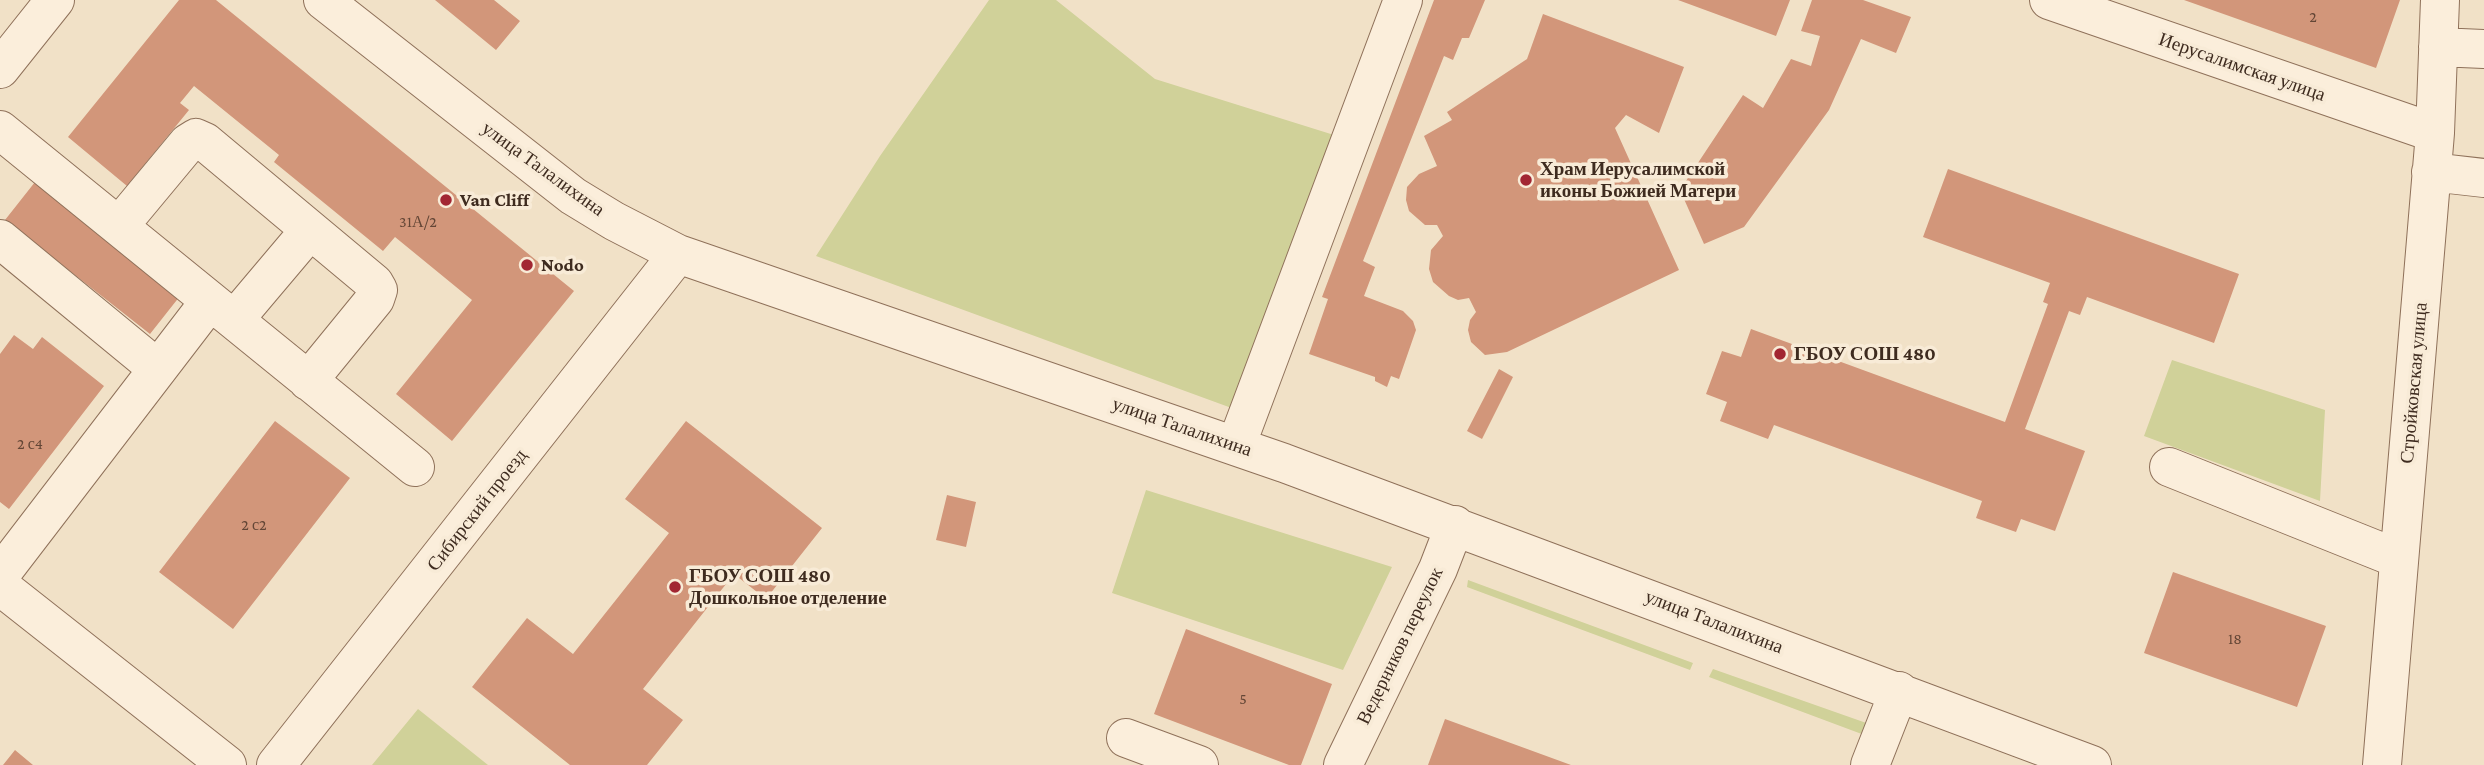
<!DOCTYPE html>
<meta charset="utf-8">
<style>
body{margin:0}
canvas{display:block;background:#f1e1c7}
</style>
<canvas width="2484" height="765"></canvas>
<script>
const ctx = document.querySelector('canvas').getContext('2d');
ctx.lineJoin = 'round';
function fillPath(path, color) {
  ctx.fillStyle = color;
  ctx.fill(path, 'evenodd');
}
function poly(rows) {
  const path = new Path2D();
  for (const r of rows) {
    path.moveTo(r[0], r[1]);
    for (let i = 2; i < r.length; i += 2) path.lineTo(r[i], r[i + 1]);
  }
  return path;
}
function stroke(path, color, width, dash) {
  ctx.strokeStyle = color;
  ctx.lineWidth = width;
  ctx.lineCap = dash ? 'butt' : 'round';
  ctx.setLineDash(dash || []);
  ctx.stroke(path);
}
function drawText(font, color, halo, rows, align = 'center') {
  ctx.font = font + ' "Crimson Pro",serif';
  ctx.lineWidth = 7;
  ctx.setLineDash([]);
  ctx.textBaseline = 'middle';
  ctx.strokeStyle = halo;
  ctx.fillStyle = color;
  for (const [text, x, y, turn = 0] of rows) {
    ctx.save();
    ctx.translate(x, y);
    ctx.rotate((+turn || 0) * Math.PI / 180);
    ctx.textAlign = isNaN(turn) ? turn : align;
    if (halo) ctx.strokeText(text, 0, 0);
    ctx.fillText(text, 0, 0);
    ctx.restore();
  }
}
fillPath(poly([
 [989,0,1056,0,1155,79,1334,135,1237,410,816,256,880,156],
 [2172,360,2325,410,2320,501,2144,436],
 [1146,490,1392,567,1343,670,1112,593],
 [1468,580,1693,663,1690,670,1467,587],
 [1713,669,1872,725,1867,736,1709,677],
 [418,709,488,765,372,765]
]), '#d0d199');
fillPath(poly([
 [179,0,216,0,574,291,452,441,396,394,472,300,395,237,383,251,274,162,279,155,194,86,180,103,189,110,127,186,68,137],
 [435,0,494,0,520,21,496,50],
 [1434,0,1485,0,1469,38,1462,38,1453,60,1444,56,1363,261,1375,267,1364,296,1403,311,1413,321,1416,330,1399,379,1391,376,1387,387,1375,381,1375,377,1309,354,1328,299,1322,297],
 [1678,0,1790,0,1776,36],
 [1812,0,1863,0,1911,17,1896,53,1861,39,1829,110,1744,227,1704,244,1680,190,1743,95,1763,108,1791,59,1811,66,1820,36,1801,31],
 [2184,0,2400,0,2376,68],
 [1543,14,1684,67,1659,133,1626,115,1615,128,1679,270,1507,352,1485,355,1471,342,1468,330,1470,320,1476,312,1469,298,1458,300,1449,296,1433,282,1429,269,1431,250,1443,236,1437,225,1425,225,1409,211,1406,200,1407,187,1419,174,1437,166,1424,136,1452,120,1447,112,1527,59],
 [1948,169,2239,274,2214,343,2087,297,2080,315,2069,311,2025,429,2085,451,2055,531,2021,519,2016,532,1976,518,1982,501,1774,425,1768,439,1720,421,1727,402,1706,394,1722,351,1741,357,1751,329,2005,422,2048,304,2043,302,2050,283,1923,237],
 [35,182,180,296,150,334,5,220],
 [14,335,33,349,42,337,104,386,9,509,0,502,0,354],
 [1499,369,1513,377,1482,439,1467,431],
 [275,421,350,478,233,629,159,572],
 [686,421,822,528,766,599,734,574,643,689,683,720,647,765,570,765,472,687,527,618,573,654,669,533,625,499],
 [947,495,976,502,966,547,936,540],
 [2173,572,2326,626,2297,707,2144,653],
 [1186,629,1332,684,1301,765,1289,765,1154,714],
 [1445,719,1571,765,1428,765],
 [15,750,33,765,3,765]
]), '#d2967a');
const minor = poly([
 [323,0,573,196,614,221,678,254,1284,463,2092,765],
 [2049,0,2435,133],
 [2438,47,2484,49],
 [0,69,55,0],
 [0,130,415,467],
 [2431,172,2484,178],
 [119,226,188,143,196,138,205,142,374,283,378,290,375,299,308,381],
 [0,239,158,369],
 [234,320,310,230],
 [1236,446,1403,0],
 [2169,467,2399,559],
 [0,575,210,301],
 [0,586,227,765],
 [1126,738,1199,765],
 [276,765,678,254],
 [1343,765,1438,569,1455,525],
 [1870,765,1899,691],
 [2382,765,2435,133,2440,0]
]);
stroke(minor, '#8f715a', 40);
stroke(minor, '#fbeedb', 38);
for (const [x, y, r, color] of [
 [1526,180,7,"#a22632"],
 [446,200,7,"#a22632"],
 [527,265,7,"#a22632"],
 [1780,354,7,"#a22632"],
 [675,587,7,"#a22632"]
]) {
  const dot = new Path2D();
  dot.arc(x, y, r, 0, 2 * Math.PI);
  ctx.fillStyle = color;
  ctx.fill(dot);
  stroke(dot, '#f8ebd7', 2.5);
}
drawText('16px', '#634636', null, [
 ["2",2313,17],
 ["31А/2",418,222],
 ["2 с4",30,444],
 ["2 с2",254,525],
 ["18",2235,639],
 ["5",1243,699]
]);
drawText('19px', '#3e2b1f', '#f8ebd7', [
 ["Иерусалимская улица",2242,67,19],
 ["улица Талалихина",543,169,36],
 ["Стройковская улица",2414,383,-85],
 ["улица Талалихина",1182,427,19],
 ["Сибирский проезд",477,510,-52],
 ["улица Талалихина",1714,622,21],
 ["Ведерников переулок",1400,646,-64]
]);
drawText('bold 19px', '#3e2b1f', '#f8ebd7', [
 ["Храм Иерусалимской",1540,169],
 ["иконы Божией Матери",1540,191],
 ["Van Cliff",460,200],
 ["Nodo",541,265],
 ["ГБОУ СОШ 480",1794,354],
 ["ГБОУ СОШ 480",689,576],
 ["Дошкольное отделение",689,598]
], 'left');
</script>
